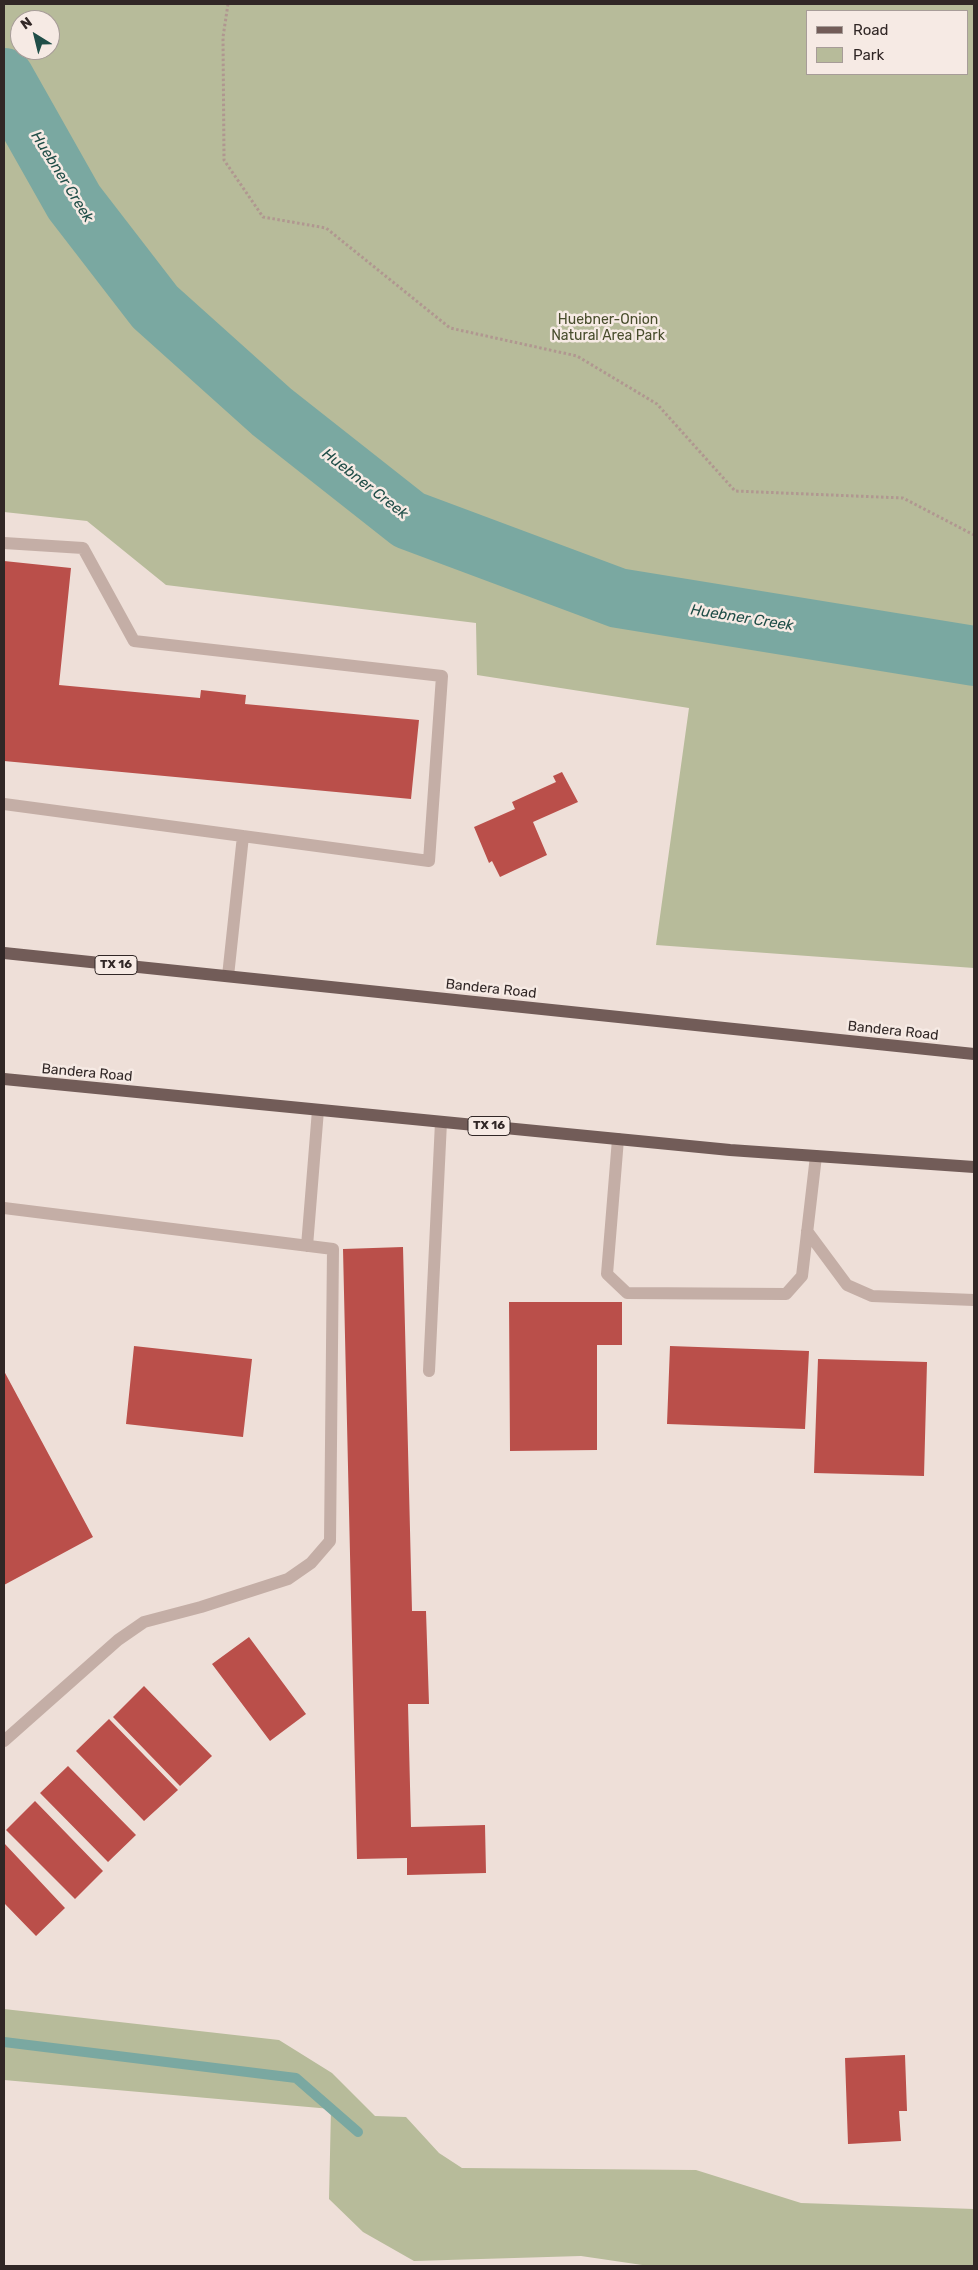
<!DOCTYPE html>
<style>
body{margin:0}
#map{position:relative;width:978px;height:2270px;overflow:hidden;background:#eedfd8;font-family:Rubik,sans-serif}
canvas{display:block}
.frame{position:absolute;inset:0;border:5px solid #312726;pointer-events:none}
.legend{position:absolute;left:806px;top:10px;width:162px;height:65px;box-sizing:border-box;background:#f6eae4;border:1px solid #a79c98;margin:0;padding:6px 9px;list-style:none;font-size:15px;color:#312726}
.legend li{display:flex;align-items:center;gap:10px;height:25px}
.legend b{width:25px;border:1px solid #a79c98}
.north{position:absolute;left:10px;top:10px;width:50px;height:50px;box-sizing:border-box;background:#f6eae4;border:1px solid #a79c98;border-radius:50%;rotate:324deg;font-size:14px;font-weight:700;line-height:20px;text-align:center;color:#312726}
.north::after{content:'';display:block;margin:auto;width:18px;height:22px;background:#204e48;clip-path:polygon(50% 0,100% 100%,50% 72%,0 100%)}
</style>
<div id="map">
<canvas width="978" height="2270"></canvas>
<div class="frame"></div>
<ul class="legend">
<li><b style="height:6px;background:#725c58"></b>Road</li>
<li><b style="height:14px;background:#b7bb9a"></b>Park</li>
</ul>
<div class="north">N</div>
</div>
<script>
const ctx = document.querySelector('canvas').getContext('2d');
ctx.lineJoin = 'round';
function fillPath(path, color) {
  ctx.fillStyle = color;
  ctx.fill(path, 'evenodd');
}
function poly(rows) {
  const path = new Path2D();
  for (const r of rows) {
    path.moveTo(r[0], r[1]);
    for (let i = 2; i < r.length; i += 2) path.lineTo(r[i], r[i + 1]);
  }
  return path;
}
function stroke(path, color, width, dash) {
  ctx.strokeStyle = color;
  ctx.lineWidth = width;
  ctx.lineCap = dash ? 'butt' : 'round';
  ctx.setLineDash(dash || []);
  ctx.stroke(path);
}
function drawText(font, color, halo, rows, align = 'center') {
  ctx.font = font + ' Rubik,sans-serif';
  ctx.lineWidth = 5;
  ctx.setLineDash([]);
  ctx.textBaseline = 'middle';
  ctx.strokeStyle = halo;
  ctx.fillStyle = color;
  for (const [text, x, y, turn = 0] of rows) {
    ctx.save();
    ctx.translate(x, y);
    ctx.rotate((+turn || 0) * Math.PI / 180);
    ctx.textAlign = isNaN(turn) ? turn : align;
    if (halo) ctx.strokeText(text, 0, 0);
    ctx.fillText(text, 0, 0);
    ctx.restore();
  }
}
fillPath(poly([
 [4,4,974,4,974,968,656,945,689,708,477,675,476,623,166,585,87,521,4,512],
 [967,11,967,74,807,74,807,11],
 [20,20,50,20,50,50,20,50],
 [4,2009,279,2040,332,2073,375,2116,406,2117,439,2153,462,2168,696,2170,801,2203,974,2209,974,2266,649,2266,581,2256,414,2261,363,2232,329,2199,331,2109,4,2080]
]), '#b7bb9a');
stroke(poly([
 [4,2042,296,2078,358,2132]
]), '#7aa8a1', 10);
stroke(poly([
 [4,78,74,202,155,307,272,412,409,520,618,598,974,656]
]), '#7aa8a1', 60);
fillPath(poly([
 [4,561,71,568,59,685,200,698,201,690,246,695,245,704,419,720,411,799,4,761],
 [562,772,578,802,533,822,547,855,500,877,492,861,489,863,474,827,515,809,512,802,556,782,553,776],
 [403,1247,412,1611,426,1611,429,1704,408,1704,411,1827,485,1825,486,1873,407,1875,407,1858,357,1859,343,1249],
 [509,1302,622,1302,622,1345,597,1345,597,1450,510,1451],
 [134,1346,252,1359,243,1437,126,1424],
 [670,1346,809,1351,805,1429,667,1424],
 [818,1359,927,1362,924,1476,814,1473],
 [4,1371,93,1537,4,1585],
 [249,1637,306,1714,270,1741,212,1664],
 [144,1686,212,1756,180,1786,113,1717],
 [109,1719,178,1790,144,1821,76,1751],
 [68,1766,136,1835,108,1862,40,1793],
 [35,1801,103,1871,75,1899,6,1830],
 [4,1843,65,1908,36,1936,4,1903],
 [905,2055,907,2111,899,2111,901,2141,848,2144,845,2058]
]), '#ba4f4a');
stroke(poly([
 [228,4,223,37,224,160,263,217,326,228,450,328,577,356,657,404,735,491,903,498,974,535]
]), '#b09790', 3, [2.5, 2.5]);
stroke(poly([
 [4,543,83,548,134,641,442,676,429,861,4,804],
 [228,976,243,836],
 [618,1139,607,1274,627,1293,786,1294,802,1276,816,1156],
 [4,1208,333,1249,330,1541,311,1563,288,1579,201,1607,144,1622,118,1640,4,1741],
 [807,1231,847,1285,872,1296,974,1300],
 [307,1246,318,1110],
 [429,1371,441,1122]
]), '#c4aea6', 12);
stroke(poly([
 [4,953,974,1054],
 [4,1079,730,1150,974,1167]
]), '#725c58', 12);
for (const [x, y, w] of [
 [116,965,42],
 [489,1126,42]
]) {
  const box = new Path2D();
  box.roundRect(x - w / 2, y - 9.5, w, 19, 4);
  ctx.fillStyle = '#f6eae4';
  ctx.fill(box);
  stroke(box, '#312726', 1);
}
drawText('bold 12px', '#312726', null, [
 ["TX 16",116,965],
 ["TX 16",489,1126]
]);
drawText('14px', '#484d2c', '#f6eae4', [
 ["Huebner-Onion",608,320],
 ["Natural Area Park",608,336]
]);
drawText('14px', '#312726', '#f6eae4', [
 ["Bandera Road",491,989,6],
 ["Bandera Road",893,1031,6],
 ["Bandera Road",87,1073,5]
]);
drawText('italic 15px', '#204e48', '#f6eae4', [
 ["Huebner Creek",62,177,58],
 ["Huebner Creek",365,484,38],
 ["Huebner Creek",742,618,9]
]);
</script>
